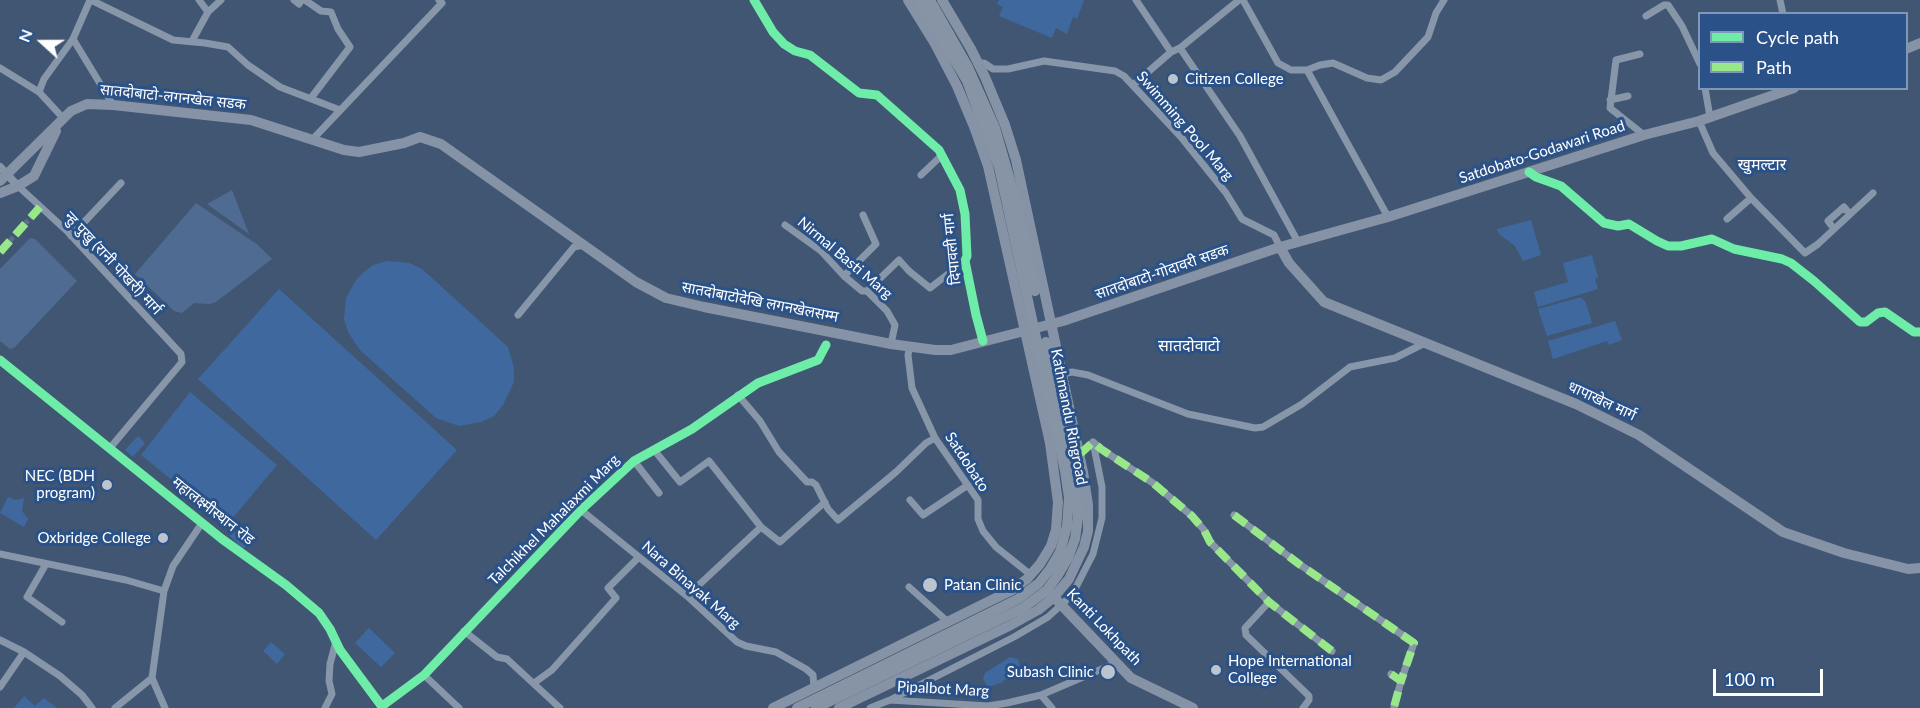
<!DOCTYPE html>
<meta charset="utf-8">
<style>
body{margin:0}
#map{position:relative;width:1920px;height:708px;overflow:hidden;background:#405673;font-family:Lato,sans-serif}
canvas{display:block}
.legend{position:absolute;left:1698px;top:12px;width:210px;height:78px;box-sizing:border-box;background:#2a5289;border:2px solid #7f97b8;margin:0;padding:8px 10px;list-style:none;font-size:18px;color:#fff}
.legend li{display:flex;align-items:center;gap:12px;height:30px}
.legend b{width:30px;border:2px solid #7f97b8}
.north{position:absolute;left:12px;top:12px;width:60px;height:60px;-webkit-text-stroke:4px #2a5289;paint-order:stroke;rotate:291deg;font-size:16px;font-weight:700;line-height:24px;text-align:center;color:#fff}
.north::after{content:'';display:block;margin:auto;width:21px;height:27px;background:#fff;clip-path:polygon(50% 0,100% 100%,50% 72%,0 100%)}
.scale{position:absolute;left:1713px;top:669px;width:110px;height:27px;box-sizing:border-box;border:3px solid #fff;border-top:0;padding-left:8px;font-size:18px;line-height:21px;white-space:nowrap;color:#fff;-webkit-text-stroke:4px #2a5289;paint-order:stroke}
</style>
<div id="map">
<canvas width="1920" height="708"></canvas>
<ul class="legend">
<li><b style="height:8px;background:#6deda7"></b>Cycle path</li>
<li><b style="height:8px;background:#98e88a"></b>Path</li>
</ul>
<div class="north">N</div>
<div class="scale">100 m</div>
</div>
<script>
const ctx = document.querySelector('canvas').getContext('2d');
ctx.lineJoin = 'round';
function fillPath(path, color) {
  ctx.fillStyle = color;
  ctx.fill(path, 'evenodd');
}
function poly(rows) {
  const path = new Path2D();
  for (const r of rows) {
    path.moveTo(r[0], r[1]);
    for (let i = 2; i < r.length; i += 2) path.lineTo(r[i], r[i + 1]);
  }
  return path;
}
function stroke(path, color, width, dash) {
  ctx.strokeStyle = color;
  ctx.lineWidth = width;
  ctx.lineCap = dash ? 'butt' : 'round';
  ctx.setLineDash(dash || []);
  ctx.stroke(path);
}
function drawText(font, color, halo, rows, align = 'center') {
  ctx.font = font + ' Lato,"Noto Sans Devanagari",sans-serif';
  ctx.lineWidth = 6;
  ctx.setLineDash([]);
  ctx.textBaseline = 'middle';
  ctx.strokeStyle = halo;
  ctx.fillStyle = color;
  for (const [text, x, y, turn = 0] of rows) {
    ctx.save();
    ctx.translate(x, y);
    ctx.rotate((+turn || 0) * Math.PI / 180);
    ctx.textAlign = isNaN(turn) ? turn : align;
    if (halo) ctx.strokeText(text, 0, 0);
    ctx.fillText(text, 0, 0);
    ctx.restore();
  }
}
fillPath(poly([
 [999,0,1084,0,1077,19,1073,17,1067,34,1056,28,1052,38,999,16,1003,7,997,4],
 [1531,220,1541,255,1523,261,1515,246,1499,234,1497,229],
 [1592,255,1598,277,1595,279,1598,289,1538,307,1534,292,1568,282,1563,263],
 [387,261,409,263,422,269,508,347,514,368,514,382,503,405,494,416,481,422,459,426,436,418,361,351,355,343,348,332,344,319,346,298,356,280,364,272,373,265],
 [279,289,457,450,376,540,198,379],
 [1578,298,1582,298,1586,303,1592,323,1547,336,1538,309],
 [1615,321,1622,340,1609,345,1607,341,1553,359,1548,341],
 [190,392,277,465,227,525,141,455],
 [138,436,145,443,133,457,125,450],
 [8,497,15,500,24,498,22,511,28,519,24,527,0,513],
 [238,527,252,540,243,549,230,536],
 [369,628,395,653,381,667,355,643],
 [271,642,285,654,277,664,263,651],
 [1010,657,1018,659,1021,671,1015,672,1001,683,988,687,983,679,985,673],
 [24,696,35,706,44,698,57,708,14,708]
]), '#3f699e');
fillPath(poly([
 [232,190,249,234,207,204],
 [196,203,258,245,272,259,216,302,210,304,194,303,182,313,174,311,135,274],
 [30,238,35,239,77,281,14,348,10,349,0,341,0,269]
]), '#506b91');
stroke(poly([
 [0,252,40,207]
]), '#5d6f88', 5, [5, 2.5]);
stroke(poly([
 [91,0,173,40,205,43,228,47,248,65,280,87,340,110],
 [199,0,208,12],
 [294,0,299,4,302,0],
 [305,0,321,11,331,12,338,29,350,47,311,98],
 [754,0,773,32,784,44,795,51,810,55,859,93,877,95,939,150,960,190,965,214,967,256,965,261,976,315,983,341],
 [1136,0,1171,52],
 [1243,0,1278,63,1291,70,1307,70,1320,65,1333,63,1367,78,1381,80,1395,72,1428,37,1436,13,1444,0],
 [1780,0,1783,14],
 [1646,16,1664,5,1668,5,1682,26,1700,64],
 [73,39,113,105],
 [192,41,208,12,221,0],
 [1180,48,1240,136,1298,242],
 [1640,54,1616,60,1610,108,1644,135],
 [979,64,984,63,993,69,1008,69,1044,61,1115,71,1124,76,1181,137,1226,193,1242,219,1274,235,1280,247],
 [0,68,39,92,63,118],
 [1307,70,1388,217],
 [1133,85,1171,52,1180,48,1239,0],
 [1705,88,1710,117],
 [39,92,44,79,73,39,90,0],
 [1610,100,1628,96],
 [1699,121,1713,153,1751,198,1805,253,1818,244,1873,193],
 [312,140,442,3,439,0],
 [1529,172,1536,177,1561,186,1604,223,1618,226,1629,224,1657,241,1668,246,1681,246,1712,239,1734,249,1782,259,1791,263,1814,281,1860,322,1866,322,1878,313,1885,312,1914,332,1920,332],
 [921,175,941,156],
 [18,186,68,232,181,354,182,362,110,448],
 [1727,219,1751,198],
 [785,225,821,251,844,276,862,291,867,291,887,311,895,325,891,344],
 [1834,229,1828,221,1844,207,1850,214],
 [71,236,121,183],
 [844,276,876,244,863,215],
 [867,291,899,260,909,271,930,288,965,261],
 [518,315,574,247,584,245],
 [910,346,908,355,912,388,935,438,978,500,978,519,983,531,996,547,1031,575],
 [1063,374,1072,372,1088,375,1188,414,1255,428,1263,427,1302,404,1350,367,1395,358,1423,344],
 [738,395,760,421,779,452,807,482,812,482,816,485,828,509,838,520,896,472,926,443,935,438],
 [655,451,680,482,709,461,761,527],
 [1080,454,1093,442,1101,449,1153,483,1192,516,1204,530,1210,542,1269,602,1332,651],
 [634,461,659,493],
 [910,500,923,515,968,485],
 [581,510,687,596,737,642,746,646,776,652,806,669,813,675,814,687],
 [1234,515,1299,564,1414,643,1401,681],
 [0,554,126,580,164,591],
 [46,564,27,597,62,622],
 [909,587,948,622],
 [687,596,761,527,780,542,825,502],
 [1269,602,1245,628,1246,635,1309,696,1309,700,1303,708],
 [464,631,497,657,507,659,560,708],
 [0,640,24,652,60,676,82,695,92,708],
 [1391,674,1401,681,1394,707],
 [424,675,459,708],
 [534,683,552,670,616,598,608,588,639,557],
 [0,687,24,652],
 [1041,695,1052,708],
 [890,700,1014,637,1048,617,1072,595,1093,554,1102,518,1102,487,1093,442],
 [382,706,424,675,581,510,634,461,692,429,758,383,818,360,826,345],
 [115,708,152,678],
 [165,708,152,678,164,591,173,566,202,523],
 [325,708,332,694,329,681,330,664,336,641],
 [870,708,890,700,988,706,1007,703,1041,695,1116,663]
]), '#8796a9', 7);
stroke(poly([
 [0,167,18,186],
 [0,360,222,539,286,585,319,613,330,629,340,650,383,708]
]), '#8796a9', 8);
stroke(poly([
 [1906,49,1920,43],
 [0,181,71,111,87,104,113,105,251,120,344,150,359,152,404,143,420,137,441,144,636,282,666,298,704,307,891,344,935,350,951,350,1063,321,1280,247,1388,217,1644,135,1699,121,1794,88],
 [0,193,18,186,34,176,56,131],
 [1280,247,1289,263,1324,302,1576,404,1639,435,1783,532,1844,553,1908,569,1920,568],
 [1049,592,1131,678,1193,708],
 [773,708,1012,590,1027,579,1040,564,1051,546,1056,530,1058,502,1050,443,988,166,975,129,957,86,934,42,908,0],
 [839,708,1011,625,1038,610,1054,597,1069,579,1084,547,1088,531,1088,505,1083,472,1016,160,1005,125,985,77,971,49,942,0]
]), '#8693a6', 10);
stroke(poly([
 [930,0,968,67,995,128,1018,208,1035,291],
 [797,708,1018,599,1039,583,1050,569,1060,552,1067,526,1069,498,1065,471,999,167,967,81,919,0],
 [816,708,1023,608,1047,590,1058,575,1068,558,1075,539,1078,518,1078,502,1071,455,1046,342]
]), '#8694a6', 10);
stroke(poly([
 [0,252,40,207],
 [1080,454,1093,442,1101,449,1153,483,1192,516,1204,530,1210,542,1269,602,1332,651],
 [1234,515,1299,564,1414,643,1401,681],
 [1391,674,1401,681,1394,707]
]), '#98e88a', 8, [15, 8]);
stroke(poly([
 [754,0,773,32,784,44,795,51,810,55,859,93,877,95,939,150,960,190,965,214,967,256,965,261,976,315,983,341],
 [1529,172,1536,177,1561,186,1604,223,1618,226,1629,224,1657,241,1668,246,1681,246,1712,239,1734,249,1782,259,1791,263,1814,281,1860,322,1866,322,1878,313,1885,312,1914,332,1920,332],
 [0,360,222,539,286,585,319,613,330,629,340,650,383,708],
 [382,706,424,675,581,510,634,461,692,429,758,383,818,360,826,345]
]), '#6deda7', 9);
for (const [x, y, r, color] of [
 [1173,79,6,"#bcc4ce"],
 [107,485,6,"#bcc4ce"],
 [163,538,6,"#bcc4ce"],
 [930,585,8,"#bcc4ce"],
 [1216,670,6,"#bcc4ce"],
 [1108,672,8,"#bcc4ce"]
]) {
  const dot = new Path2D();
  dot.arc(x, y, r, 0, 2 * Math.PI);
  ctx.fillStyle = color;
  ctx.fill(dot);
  stroke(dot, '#2a5289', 2);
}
drawText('15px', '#fff', '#2a5289', [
 ["Citizen College",1185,79],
 ["NEC (BDH",95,476,"right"],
 ["program)",95,493,"right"],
 ["Oxbridge College",151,538,"right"],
 ["Patan Clinic",944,585],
 ["Hope International",1228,661],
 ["College",1228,678],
 ["Subash Clinic",1094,672,"right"]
], 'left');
drawText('15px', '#fff', '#2a5289', [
 ["सातदोबाटो-लगनखेल सडक",173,97,6],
 ["Swimming Pool Marg",1185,126,49],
 ["Satdobato-Godawari Road",1542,152,-18],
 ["दिपावली मार्ग",952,249,-96],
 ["Nirmal Basti Marg",845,258,40],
 ["न्हु पुखु (रानी पोखरी) मार्ग",113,263,47],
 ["सातदोबाटो-गोदावरी सडक",1162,272,-19],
 ["सातदोबाटोदेखि लगनखेलसम्म",760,302,11],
 ["धापाखेल मार्ग",1602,401,25],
 ["Kathmandu Ringroad",1069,417,79],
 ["Satdobato",967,462,57],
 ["महालक्ष्मीस्थान रोड",213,511,38],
 ["Talchikhel Mahalaxmi Marg",554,520,-45],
 ["Nara Binayak Marg",691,585,41],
 ["Kanti Lokhpath",1104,627,46],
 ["Pipalbot Marg",943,689,3]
]);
drawText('16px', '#fff', '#2a5289', [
 ["खुमल्टार",1762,165],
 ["सातदोवाटो",1189,346]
]);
</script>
